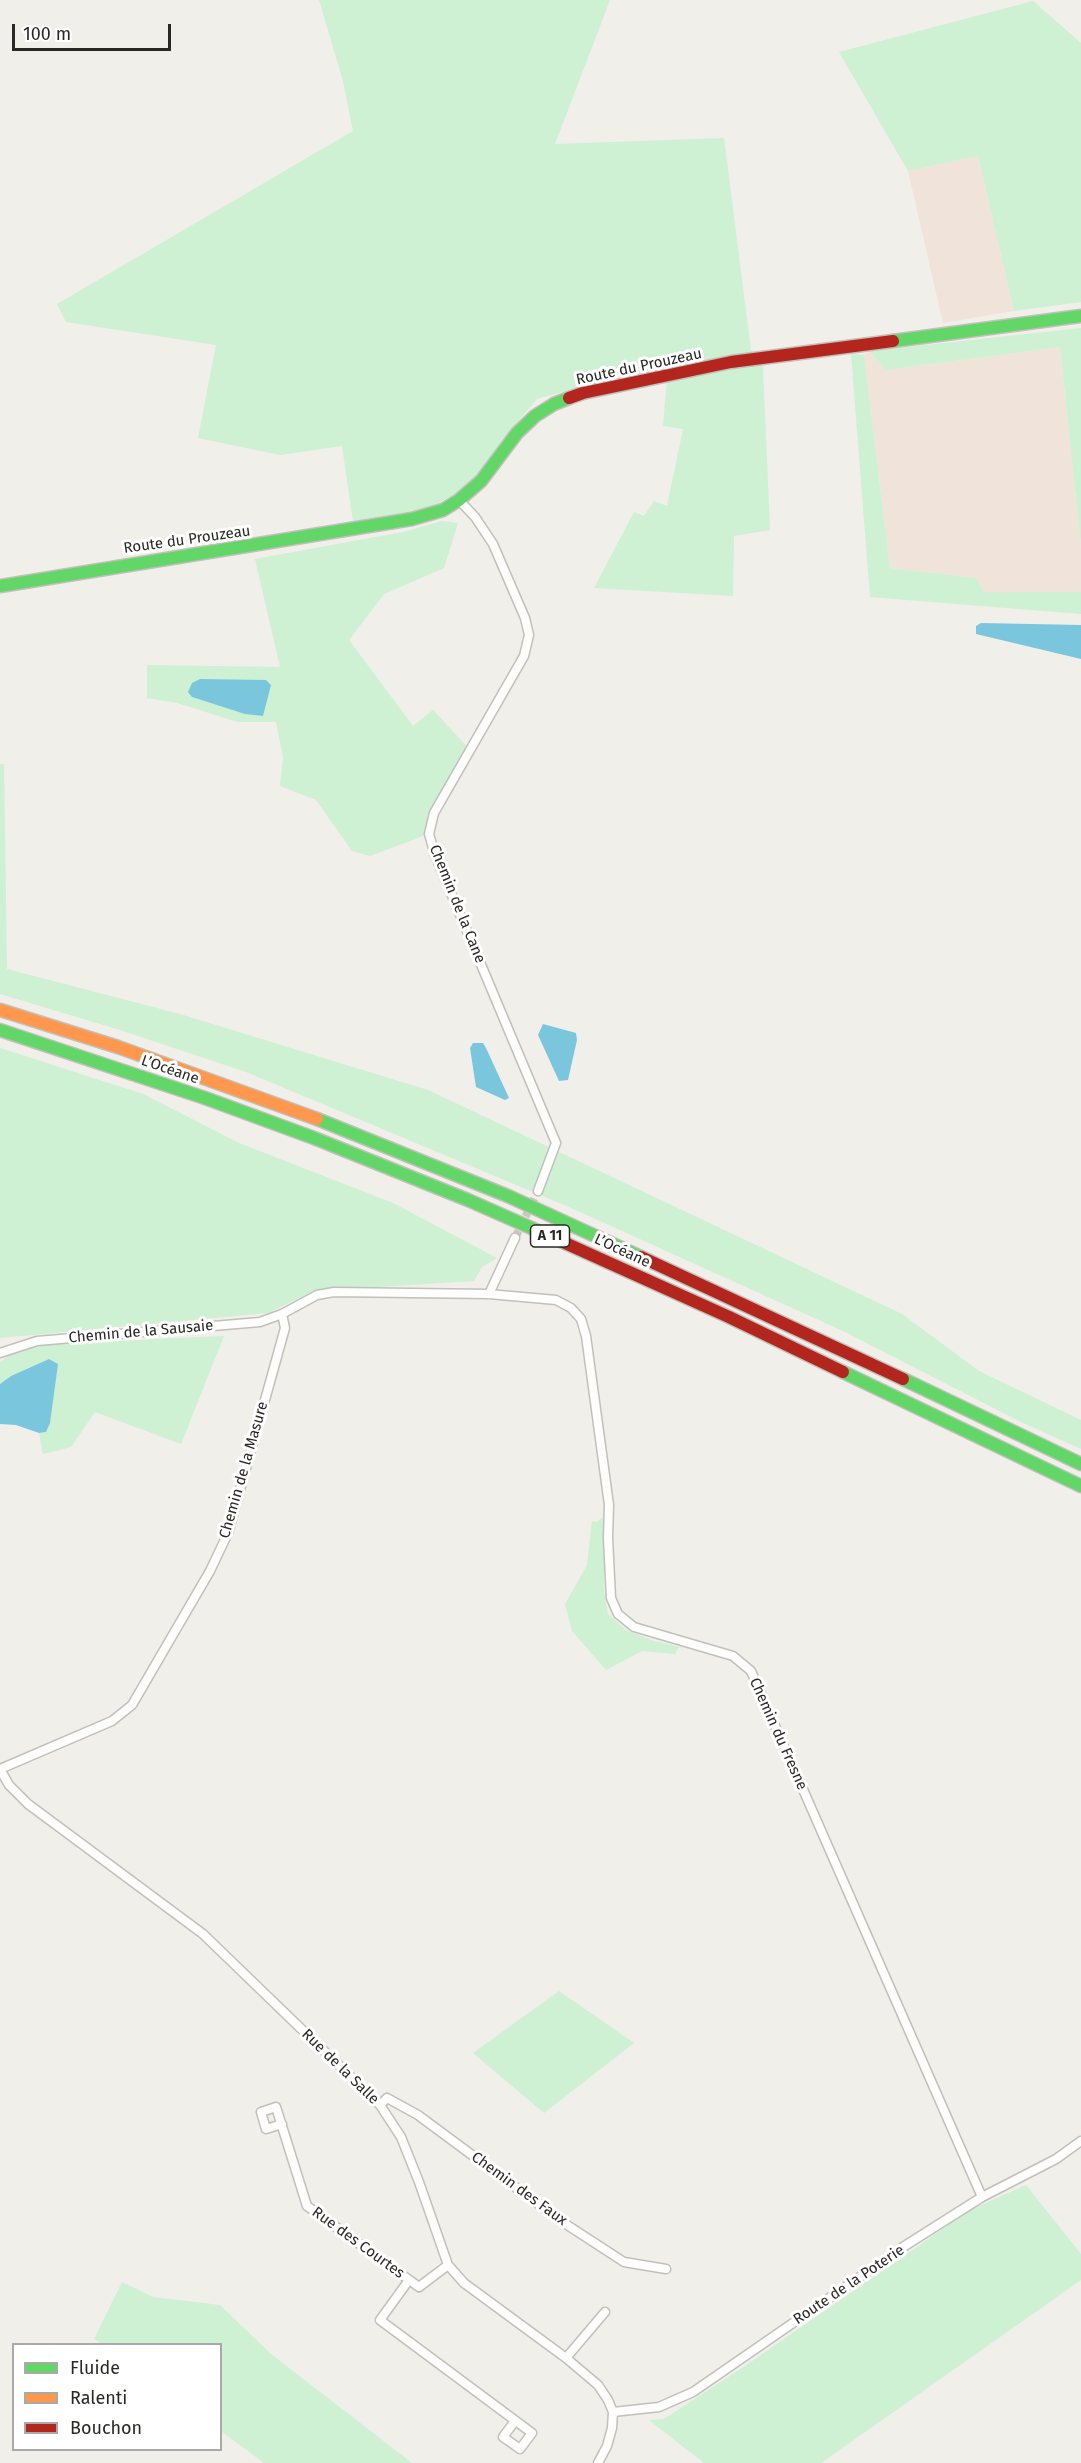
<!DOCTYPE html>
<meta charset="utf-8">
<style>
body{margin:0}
#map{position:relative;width:1081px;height:2463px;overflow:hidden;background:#f0efe9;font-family:"Fira Sans",sans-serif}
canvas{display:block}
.legend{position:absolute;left:12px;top:2343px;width:210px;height:108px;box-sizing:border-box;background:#fff;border:2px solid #a9a9a7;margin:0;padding:8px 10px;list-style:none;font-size:18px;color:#292824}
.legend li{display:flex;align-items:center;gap:12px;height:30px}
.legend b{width:30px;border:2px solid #a9a9a7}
.scale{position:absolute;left:12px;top:24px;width:159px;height:27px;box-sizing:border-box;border:3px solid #292824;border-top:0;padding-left:8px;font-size:18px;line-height:21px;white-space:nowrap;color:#292824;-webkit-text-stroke:4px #fff;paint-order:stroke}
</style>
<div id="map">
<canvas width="1081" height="2463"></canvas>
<ul class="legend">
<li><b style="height:8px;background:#63d668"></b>Fluide</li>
<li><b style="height:8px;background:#ff974d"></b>Ralenti</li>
<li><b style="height:8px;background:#b3261e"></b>Bouchon</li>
</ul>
<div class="scale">100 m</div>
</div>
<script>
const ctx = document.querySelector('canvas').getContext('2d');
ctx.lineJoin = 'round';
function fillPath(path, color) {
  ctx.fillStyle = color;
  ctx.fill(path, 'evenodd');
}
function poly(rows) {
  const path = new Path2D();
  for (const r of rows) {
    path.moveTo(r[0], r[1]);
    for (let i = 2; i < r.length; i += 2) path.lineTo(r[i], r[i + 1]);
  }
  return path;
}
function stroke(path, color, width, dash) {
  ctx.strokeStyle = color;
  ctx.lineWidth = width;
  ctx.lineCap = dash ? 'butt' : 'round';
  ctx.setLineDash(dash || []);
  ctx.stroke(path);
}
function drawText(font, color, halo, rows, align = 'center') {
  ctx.font = font + ' "Fira Sans",sans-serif';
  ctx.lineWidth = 6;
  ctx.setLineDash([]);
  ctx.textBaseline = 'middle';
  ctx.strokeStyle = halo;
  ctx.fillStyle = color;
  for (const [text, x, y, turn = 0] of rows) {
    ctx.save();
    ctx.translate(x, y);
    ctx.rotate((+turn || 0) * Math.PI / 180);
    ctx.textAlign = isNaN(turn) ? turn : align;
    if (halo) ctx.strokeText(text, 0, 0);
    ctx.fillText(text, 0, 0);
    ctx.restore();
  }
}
fillPath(poly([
 [978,156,1014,311,943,323,908,171],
 [1060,347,1081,546,1081,592,984,592,976,578,890,568,864,355,870,351,885,370]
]), '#f0e4da');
fillPath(poly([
 [319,0,610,0,555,144,724,138,751,350,763,367,770,530,734,536,733,596,594,588,634,512,644,516,654,501,667,506,683,429,663,426,668,367,612,378,537,399,506,435,486,466,458,492,426,510,353,521,342,446,280,455,198,438,216,345,66,322,57,304,353,131,343,81],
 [1033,1,1081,43,1081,302,1014,311,978,156,908,171,839,52],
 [1081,328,1081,546,1060,347,885,370,870,351],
 [851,354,864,355,890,568,976,578,984,592,1081,592,1081,614,870,597],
 [442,521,458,523,444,568,384,594,349,640,413,726,433,710,474,754,441,809,423,836,370,856,352,851,316,800,280,786,283,757,276,722,238,722,177,703,147,698,147,665,280,667,255,559,403,532],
 [0,764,4,764,7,969,180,1014,428,1090,902,1314,979,1371,1081,1420,1081,1449,1019,1421,843,1331,569,1207,246,1072,120,1030,0,994],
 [0,1048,143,1094,239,1143,393,1203,497,1258,482,1267,474,1281,313,1291,268,1313,0,1338],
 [224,1336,181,1444,95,1412,71,1447,43,1454,39,1433,46,1432,49,1359,11,1376,0,1384,0,1362,14,1352,47,1344],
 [604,1516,604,1590,608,1614,626,1630,651,1640,679,1647,675,1654,642,1651,606,1670,572,1631,565,1604,587,1565,592,1521,597,1522],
 [559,1991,634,2043,544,2113,473,2053],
 [1026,2185,1081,2254,1081,2280,821,2463,704,2463,649,2420,664,2419,745,2366,970,2210],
 [122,2282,153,2297,220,2305,271,2354,412,2463,264,2463,221,2431,220,2344,102,2344,94,2339]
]), '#cef0d3');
fillPath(poly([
 [981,623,1081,625,1081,659,976,634,976,626],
 [200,679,266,680,271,685,263,716,245,714,192,697,188,692,192,683],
 [543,1024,576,1033,577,1040,568,1080,559,1081,538,1035],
 [473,1043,483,1043,486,1048,509,1098,505,1100,476,1087,470,1048],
 [49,1359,58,1364,50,1423,46,1432,39,1433,16,1425,0,1424,0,1384,11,1376]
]), '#7ac7dd');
stroke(poly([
 [515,1238,538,1191]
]), '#c8c7c2', 8, [8, 4]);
const street = poly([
 [459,500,475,517,493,544,525,618,529,635,524,656,434,813,429,834,435,855,556,1143,538,1191],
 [489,1294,515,1238],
 [0,1353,37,1341,260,1322,282,1314],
 [0,1769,112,1721,132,1705,210,1571,228,1533,285,1328,282,1314,317,1295,334,1292,489,1294,556,1300,571,1308,581,1319,586,1336,609,1505,608,1538,611,1598,618,1614,634,1627,733,1656,751,1671,982,2197],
 [0,1769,9,1785,28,1804,203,1934,380,2105,401,2137,419,2182,448,2265,464,2283,566,2358,598,2385,608,2400,613,2412,612,2428,607,2446,598,2463],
 [380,2105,387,2098,418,2115,561,2221,624,2262,666,2269],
 [282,2124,266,2129,261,2112,276,2107,307,2206,419,2287,448,2265],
 [409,2280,380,2320,532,2433,520,2449,503,2437,515,2421],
 [566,2358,605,2312],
 [613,2412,659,2407,693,2392,903,2247,982,2197,1056,2159,1081,2141]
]);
const fast = poly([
 [893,341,1081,316],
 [0,586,412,519,443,510,459,500,481,481,517,433,535,416,554,404,569,398],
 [0,1030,205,1098,314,1138,468,1200,545,1234],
 [317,1119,508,1196,641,1257],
 [843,1372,1081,1486],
 [903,1379,1081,1464]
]);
const slow = poly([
 [0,1010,118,1047,317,1119]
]);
const jam = poly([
 [569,398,583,393,731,362,893,341],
 [545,1234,729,1317,843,1372],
 [641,1257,903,1379]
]);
stroke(street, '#c1c0bb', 11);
stroke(fast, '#c1c0bb', 15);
stroke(slow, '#c1c0bb', 15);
stroke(jam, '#c1c0bb', 15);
stroke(street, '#fdfdfc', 8);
stroke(fast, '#63d668', 12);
stroke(slow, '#ff974d', 12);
stroke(jam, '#b3261e', 12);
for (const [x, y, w] of [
 [550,1236,39]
]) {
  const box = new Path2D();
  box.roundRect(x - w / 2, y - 11, w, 22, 4.5);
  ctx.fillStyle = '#fff';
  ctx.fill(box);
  stroke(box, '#292824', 1.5);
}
drawText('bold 14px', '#292824', null, [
 ["A 11",550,1236]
]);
drawText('15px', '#292824', '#fff', [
 ["Route du Prouzeau",639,367,-12],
 ["Route du Prouzeau",187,540,-8],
 ["Chemin de la Cane",457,904,68],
 ["L’Océane",170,1070,19],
 ["L’Océane",622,1251,25],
 ["Chemin de la Sausaie",141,1332,-5],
 ["Chemin de la Masure",244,1470,-74],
 ["Chemin du Fresne",778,1734,66],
 ["Rue de la Salle",340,2067,44],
 ["Chemin des Faux",519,2189,36],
 ["Rue des Courtes",358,2243,36],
 ["Route de la Poterie",849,2285,-34]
]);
</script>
